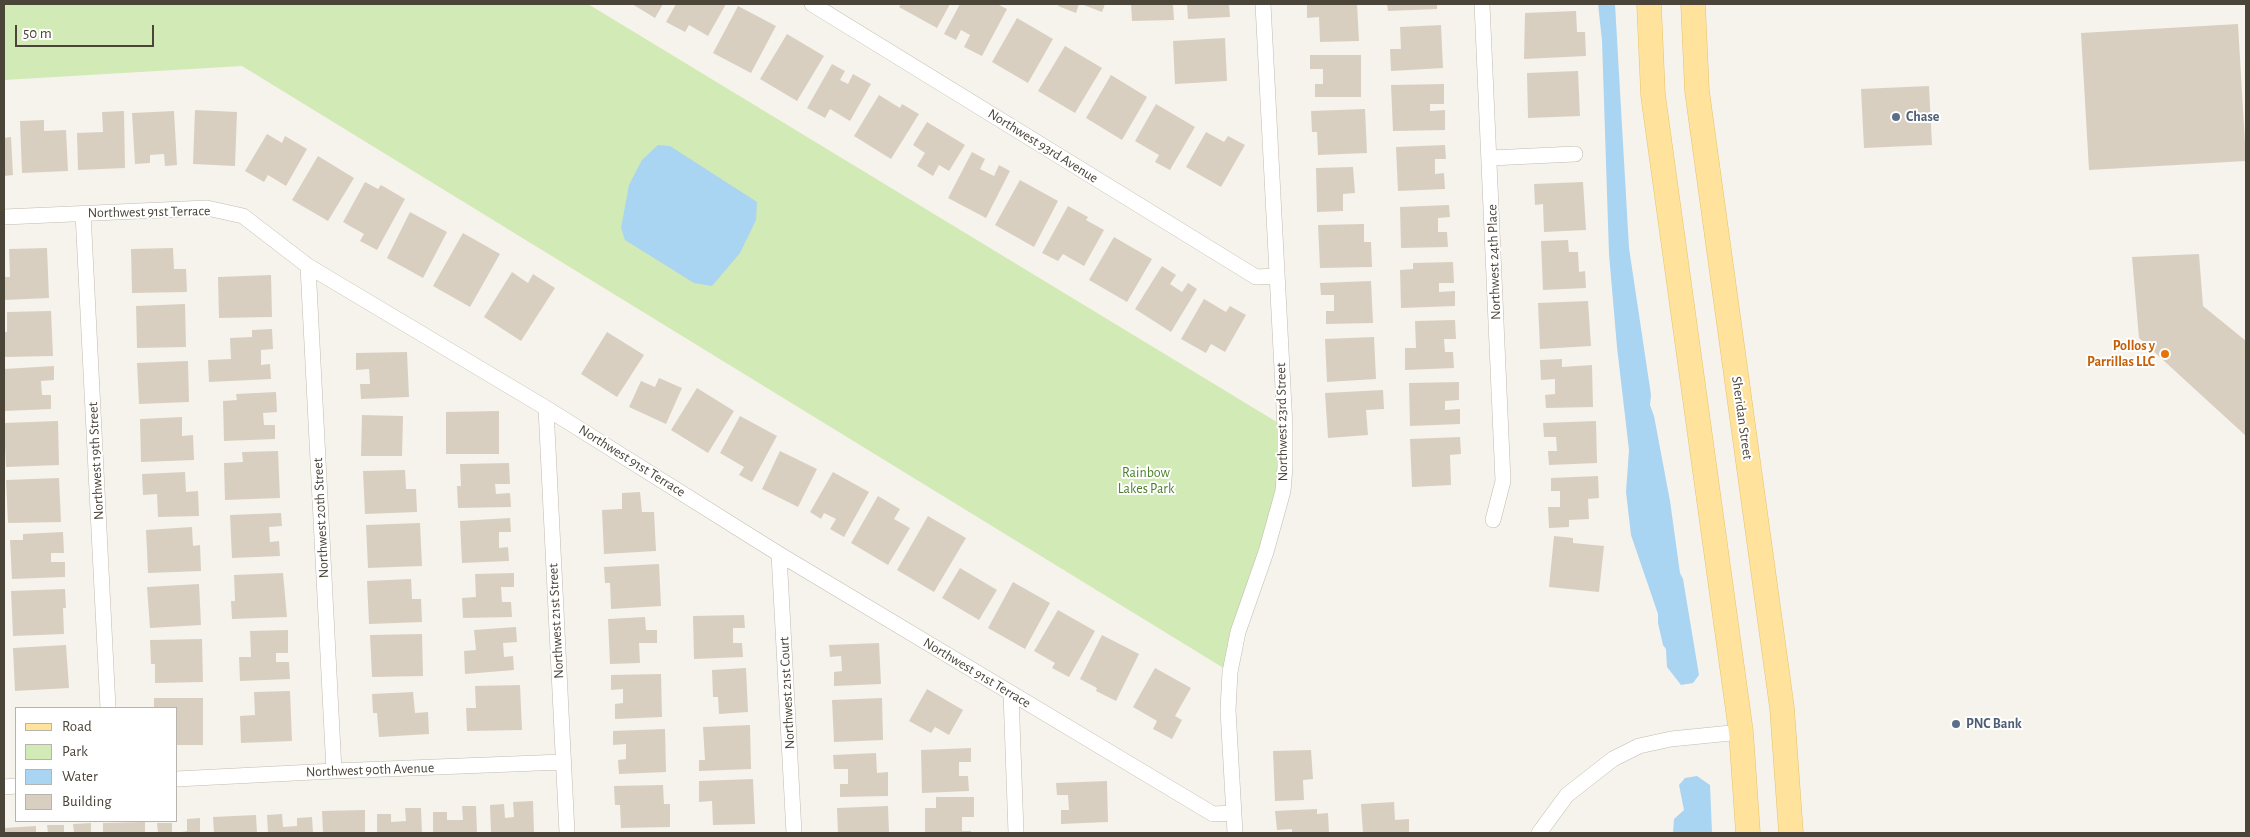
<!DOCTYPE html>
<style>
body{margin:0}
#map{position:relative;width:2250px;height:837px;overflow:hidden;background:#f6f3ec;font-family:"Alegreya Sans",sans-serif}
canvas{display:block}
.frame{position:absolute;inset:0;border:5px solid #4b4439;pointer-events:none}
.legend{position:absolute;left:15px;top:707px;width:162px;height:115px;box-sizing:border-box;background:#fff;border:1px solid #b7b4b0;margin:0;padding:6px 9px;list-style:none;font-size:15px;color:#4b4439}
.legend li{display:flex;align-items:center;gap:10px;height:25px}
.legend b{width:25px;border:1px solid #b7b4b0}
.scale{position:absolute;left:15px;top:25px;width:139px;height:22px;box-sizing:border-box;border:2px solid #4b4439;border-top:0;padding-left:6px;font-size:15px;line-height:18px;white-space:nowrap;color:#4b4439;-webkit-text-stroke:4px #fff;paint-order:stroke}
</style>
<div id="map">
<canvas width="2250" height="837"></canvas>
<div class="frame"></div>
<ul class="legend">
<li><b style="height:6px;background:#ffe39c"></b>Road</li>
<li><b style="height:14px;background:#d2eab5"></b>Park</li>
<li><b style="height:14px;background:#a9d4f2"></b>Water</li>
<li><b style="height:14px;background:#d8cfc1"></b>Building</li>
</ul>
<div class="scale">50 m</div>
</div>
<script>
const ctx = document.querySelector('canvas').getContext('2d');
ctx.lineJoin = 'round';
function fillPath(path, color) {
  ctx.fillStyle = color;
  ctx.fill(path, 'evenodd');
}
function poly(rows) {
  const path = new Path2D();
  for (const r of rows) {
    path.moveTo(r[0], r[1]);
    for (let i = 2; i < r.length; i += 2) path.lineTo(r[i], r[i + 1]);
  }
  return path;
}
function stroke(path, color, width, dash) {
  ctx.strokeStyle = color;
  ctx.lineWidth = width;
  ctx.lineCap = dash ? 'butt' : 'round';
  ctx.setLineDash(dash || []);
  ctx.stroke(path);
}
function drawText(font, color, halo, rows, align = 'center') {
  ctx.font = font + ' "Alegreya Sans",sans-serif';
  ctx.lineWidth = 4;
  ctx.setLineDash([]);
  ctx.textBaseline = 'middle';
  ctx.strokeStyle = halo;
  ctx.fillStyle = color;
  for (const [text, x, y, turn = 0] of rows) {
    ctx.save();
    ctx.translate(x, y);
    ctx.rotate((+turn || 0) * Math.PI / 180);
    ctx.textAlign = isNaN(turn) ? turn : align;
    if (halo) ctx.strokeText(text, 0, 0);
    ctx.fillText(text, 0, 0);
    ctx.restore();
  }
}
fillPath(poly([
 [4,4,588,4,1285,427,1285,467,1230,672,242,66,4,80]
]), '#d2eab5');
fillPath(poly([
 [1598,4,1615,4,1629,248,1651,395,1650,405,1654,416,1670,501,1680,573,1683,579,1699,675,1693,683,1681,685,1667,667,1666,649,1663,645,1658,623,1658,614,1631,535,1626,492,1629,450,1617,347,1609,254,1602,40],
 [658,145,670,146,757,202,756,220,740,253,712,286,694,283,625,240,621,228,629,185,642,160],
 [1697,776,1710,785,1712,833,1673,833,1674,819,1684,810,1679,785,1685,778]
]), '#a9d4f2');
fillPath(poly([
 [632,4,663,4,655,18],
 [676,4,726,4,708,36,689,25,685,32,666,22],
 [901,4,950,4,937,28,899,7],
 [960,4,997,4,1007,9,982,56,964,47,970,35,961,30,956,40,944,34],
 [1059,4,1079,4,1076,13,1058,6],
 [1081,4,1105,4,1102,12],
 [1131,4,1173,4,1174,20,1132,21],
 [1187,4,1229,4,1230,17,1188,19],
 [1307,4,1357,4,1359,41,1320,42,1319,17,1307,18],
 [1387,4,1437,4,1437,9,1388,11],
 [738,6,776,26,751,73,713,53],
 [1576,11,1577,32,1585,32,1586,56,1524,59,1525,13],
 [1017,18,1053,39,1028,83,992,62],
 [2238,24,2246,161,2089,170,2081,33],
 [1441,25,1443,68,1391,71,1390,49,1401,49,1400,27],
 [787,34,824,56,797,101,760,79],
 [1225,38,1227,81,1175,84,1173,41],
 [1065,46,1102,68,1075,113,1038,91],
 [1310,55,1361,55,1361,97,1315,97,1315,84,1323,84,1323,69,1310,69],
 [832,64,845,71,840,80,848,84,853,74,871,84,850,121,830,109,825,118,807,108],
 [1578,71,1580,116,1528,118,1527,73],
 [1111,75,1147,97,1122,140,1086,118],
 [1444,84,1444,104,1430,104,1430,111,1445,110,1445,130,1393,131,1391,85],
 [1929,86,1932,145,1864,148,1861,89],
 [879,95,900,108,902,104,919,114,891,159,854,136],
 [1156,104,1195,127,1170,170,1155,162,1159,155,1135,141],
 [1365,109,1367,153,1318,155,1317,132,1312,132,1311,111],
 [195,110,237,112,235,166,193,164],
 [124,111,125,168,78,170,77,133,103,132,102,112],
 [174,111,177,165,165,166,164,154,150,155,150,163,135,164,132,113],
 [44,120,44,131,66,130,68,171,22,173,20,121],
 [927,122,965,145,949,171,939,165,933,176,917,166,925,153,913,145],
 [1206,132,1224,142,1228,136,1245,145,1221,187,1186,167],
 [267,134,282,143,285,136,307,149,286,186,268,175,264,182,245,171],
 [11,137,13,175,4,176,4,138],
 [1445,145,1446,159,1435,159,1435,174,1444,173,1445,189,1398,191,1396,147],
 [972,152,985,159,980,169,994,176,999,165,1010,171,986,218,948,198],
 [318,156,354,178,328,221,292,200],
 [1353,167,1355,193,1343,194,1343,211,1317,212,1316,168],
 [1020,180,1058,201,1034,247,995,225],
 [365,182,378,189,381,185,405,199,377,250,360,241,364,234,343,222],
 [1583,182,1586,230,1544,232,1543,204,1535,205,1534,184],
 [1449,205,1450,217,1438,218,1438,232,1447,232,1448,247,1401,248,1400,207],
 [1068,206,1088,217,1086,220,1104,230,1084,266,1063,254,1058,261,1042,253],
 [410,212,447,232,423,278,387,258],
 [1364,224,1364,242,1371,242,1372,267,1320,268,1318,225],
 [463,233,500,254,470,307,433,286],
 [1114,237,1152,259,1127,302,1089,280],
 [1568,240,1569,252,1578,252,1579,272,1585,271,1586,288,1543,290,1541,241],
 [47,248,49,298,4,300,4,277,10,277,9,249],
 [173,248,174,269,186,269,187,292,132,293,131,249],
 [2199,254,2203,306,2246,341,2246,436,2139,338,2132,257],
 [1453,262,1454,283,1439,283,1439,292,1455,291,1455,306,1401,308,1400,270,1413,269,1413,263],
 [1162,266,1176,275,1170,284,1182,292,1188,283,1197,289,1171,332,1135,309],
 [512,272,528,283,533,274,555,288,521,341,484,317],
 [271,275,272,317,219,318,218,277],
 [1371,281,1373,323,1326,324,1326,311,1334,311,1334,295,1321,295,1320,283],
 [1204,299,1226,312,1230,306,1246,315,1225,352,1211,344,1206,353,1181,339],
 [1588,301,1591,346,1540,349,1538,303],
 [185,304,186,347,137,348,136,306],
 [51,311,53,356,4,357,4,332,7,332,7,312],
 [1455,320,1456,339,1444,339,1445,352,1453,352,1454,368,1405,370,1405,348,1416,348,1415,321],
 [272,329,273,349,261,350,261,365,270,364,271,379,209,382,208,360,231,359,230,338,252,337,252,330],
 [607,332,644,355,617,397,581,374],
 [1374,337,1376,379,1327,382,1325,339],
 [407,352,409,397,361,399,360,384,370,384,369,369,356,370,356,353],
 [1562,359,1562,367,1592,365,1593,407,1546,408,1545,395,1555,394,1555,379,1541,380,1540,360],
 [188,361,189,402,139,404,137,363],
 [54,366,54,380,41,381,42,395,51,395,51,409,5,411,4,369],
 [659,378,682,388,666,424,629,407,641,381,655,387],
 [1459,382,1459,400,1445,401,1445,410,1460,409,1460,424,1410,426,1409,383],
 [697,388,734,411,708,453,671,430],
 [1383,390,1384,409,1366,410,1368,435,1328,438,1325,393],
 [276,392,277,412,263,413,264,425,275,425,275,439,224,441,223,401,237,400,236,394],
 [499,411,499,454,446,454,446,412],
 [362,415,403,416,402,456,361,456],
 [740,416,777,436,752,482,739,475,744,467,720,453],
 [182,417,182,436,193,435,194,460,141,462,140,419],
 [58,421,59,465,6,467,4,423],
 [1596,421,1597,463,1549,465,1548,451,1557,451,1556,437,1544,437,1543,423],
 [1460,437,1461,454,1450,455,1451,485,1412,487,1410,439],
 [278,451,280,498,225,500,224,463,243,462,242,452],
 [780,451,817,469,798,507,762,489],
 [509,463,510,484,495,484,496,494,510,493,511,507,458,508,457,486,461,486,460,464],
 [405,470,406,489,416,489,417,512,365,514,363,471],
 [185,472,186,492,198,491,199,516,158,517,157,494,143,495,142,474],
 [833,472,869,492,844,537,830,529,836,519,824,513,821,519,810,512],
 [1598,476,1599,498,1588,499,1589,519,1569,520,1569,527,1549,528,1548,507,1560,507,1560,491,1551,491,1551,478],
 [59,478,61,522,8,523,6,480],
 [640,492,642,512,654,512,656,551,604,554,602,510,622,509,622,493],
 [878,496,900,509,894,519,910,528,888,565,851,543],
 [281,513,282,526,269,527,270,542,279,541,280,556,232,558,230,515],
 [928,516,966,538,934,592,897,570],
 [510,518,511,532,499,532,499,548,508,547,509,561,462,563,460,521],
 [420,523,422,566,368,568,366,525],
 [192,527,193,546,200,545,201,571,148,573,146,530],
 [63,532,64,553,51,553,51,562,65,562,65,577,12,579,10,540,23,540,23,534],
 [1554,536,1573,538,1573,543,1604,546,1599,592,1549,587],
 [659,564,661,606,611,609,610,583,605,583,604,567],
 [960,568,997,590,979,620,942,598],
 [283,573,287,617,232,619,231,601,235,601,234,575],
 [514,573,514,587,501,587,502,602,511,602,512,617,463,618,462,598,476,597,475,574],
 [411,579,412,599,421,599,422,622,369,624,367,581],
 [1013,582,1050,603,1025,649,988,628],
 [199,584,201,625,150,628,147,587],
 [65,589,66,608,63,608,64,634,13,636,11,591],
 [1058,610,1095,631,1069,677,1052,668,1055,663,1034,651],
 [744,615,745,628,733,628,733,643,742,643,743,657,694,659,693,616],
 [645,617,646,630,657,630,657,643,639,643,640,663,610,664,608,619],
 [516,627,517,642,503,643,504,657,513,656,514,670,465,674,464,651,476,650,474,630],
 [288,630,288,653,276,653,276,662,289,662,290,679,240,681,239,657,251,657,250,631],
 [422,634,423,676,372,677,370,635],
 [1102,635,1139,654,1116,701,1096,691,1097,688,1080,679],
 [202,639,203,682,155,683,155,664,151,664,150,640],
 [879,643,881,684,834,686,834,672,842,671,841,656,830,657,829,645],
 [66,645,69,688,15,691,13,648],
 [746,668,748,712,719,714,718,697,713,697,712,670],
 [1155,668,1191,688,1175,716,1182,720,1172,739,1153,729,1157,721,1133,707],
 [661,674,662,717,615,719,615,704,623,703,623,689,611,690,611,675],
 [520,685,522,730,467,731,466,708,476,708,475,686],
 [927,689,963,710,949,735,935,727,931,733,909,721],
 [290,691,292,741,241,743,240,716,255,715,254,692],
 [413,692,415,713,428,712,429,734,379,737,377,713,373,713,372,694],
 [154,698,203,698,203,745,176,745,176,708,154,708],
 [882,698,883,740,834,742,832,700],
 [750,725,751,769,699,771,699,760,705,760,703,727],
 [665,729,666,772,619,774,618,760,626,759,626,744,613,745,613,731],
 [971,748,971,762,959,762,959,776,968,776,969,791,922,793,921,750],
 [1311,750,1313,779,1303,780,1304,800,1275,801,1273,751],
 [876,753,877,773,888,772,888,796,840,797,840,784,848,784,848,769,834,769,833,755],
 [753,779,755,824,713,825,712,801,699,802,699,781],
 [1107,781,1108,822,1061,824,1061,810,1069,810,1068,795,1057,795,1056,783],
 [663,785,664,804,670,804,670,827,621,828,620,805,615,805,614,786],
 [936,797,974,797,974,817,962,817,962,831,971,831,971,833,925,833,925,808,936,808],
 [533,801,534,833,491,833,490,805,504,804,505,818,514,817,513,802],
 [1394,802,1395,820,1409,819,1409,833,1363,833,1361,804],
 [462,806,476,806,477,833,433,833,433,812,447,812,447,820,463,820],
 [888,806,889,833,838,833,837,808],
 [405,808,421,808,422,833,377,833,377,814,391,814,391,822,406,821],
 [1317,809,1317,814,1328,813,1329,833,1292,833,1292,829,1277,830,1275,811],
 [365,810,365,833,323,833,322,811],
 [282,814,283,827,297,826,297,818,312,817,313,833,268,833,267,815],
 [256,815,257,833,214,833,213,817],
 [200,818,200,833,182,833,182,832,187,831,187,819],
 [145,822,145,833,103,833,103,823],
 [91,823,91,833,74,833,73,824],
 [157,823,172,823,172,833,158,833],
 [47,825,64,825,64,833,48,833],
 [36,826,36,833,4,833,4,828]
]), '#d8cfc1');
const street = poly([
 [812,4,1256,277,1277,276],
 [1482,4,1503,481,1493,520],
 [1490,158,1575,154],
 [83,213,108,708],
 [4,217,207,208,243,216,308,266,546,408,779,554,1213,814,1234,813],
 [308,266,334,771],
 [546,408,567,833],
 [779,554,794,833],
 [1011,693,1016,833],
 [176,779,334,771,563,762],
 [4,787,16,786],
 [1235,833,1228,710,1230,672,1238,632,1266,552,1283,491,1285,467,1285,427,1263,4],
 [1539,833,1567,795,1613,759,1639,746,1671,739,1741,732]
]);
const primary = poly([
 [1649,4,1653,95,1741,732,1748,833],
 [1693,4,1697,91,1782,708,1791,833]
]);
stroke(street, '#c2bbae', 16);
stroke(primary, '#e6c16a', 25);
stroke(street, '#fff', 15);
stroke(primary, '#ffe39c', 24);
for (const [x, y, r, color] of [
 [1896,117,5,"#5c6f8a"],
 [2165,354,5,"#e8710a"],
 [1956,724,5,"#5c6f8a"]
]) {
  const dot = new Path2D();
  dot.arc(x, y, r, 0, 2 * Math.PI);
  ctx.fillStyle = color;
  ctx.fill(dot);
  stroke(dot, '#fff', 2);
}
drawText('bold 14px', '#4e5e75', '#fff', [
 ["Chase",1906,117],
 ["PNC Bank",1966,724]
], 'left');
drawText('14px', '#4b4439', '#fff', [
 ["Northwest 93rd Avenue",1043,146,32],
 ["Northwest 91st Terrace",149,212,-1],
 ["Northwest 24th Place",1494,262,-92],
 ["Sheridan Street",1742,418,82],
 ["Northwest 23rd Street",1282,422,-91],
 ["Northwest 19th Street",96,461,-93],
 ["Northwest 91st Terrace",632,461,32],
 ["Northwest 20th Street",321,518,-93],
 ["Northwest 21st Street",556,621,-93],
 ["Northwest 91st Terrace",977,673,31],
 ["Northwest 21st Court",787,693,-93],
 ["Northwest 90th Avenue",370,770,-2]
]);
drawText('bold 14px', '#c56008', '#fff', [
 ["Pollos y",2155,346],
 ["Parrillas LLC",2155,362]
], 'right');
drawText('14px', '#4a7f2a', '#fff', [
 ["Rainbow",1146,473],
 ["Lakes Park",1146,489]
]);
</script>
